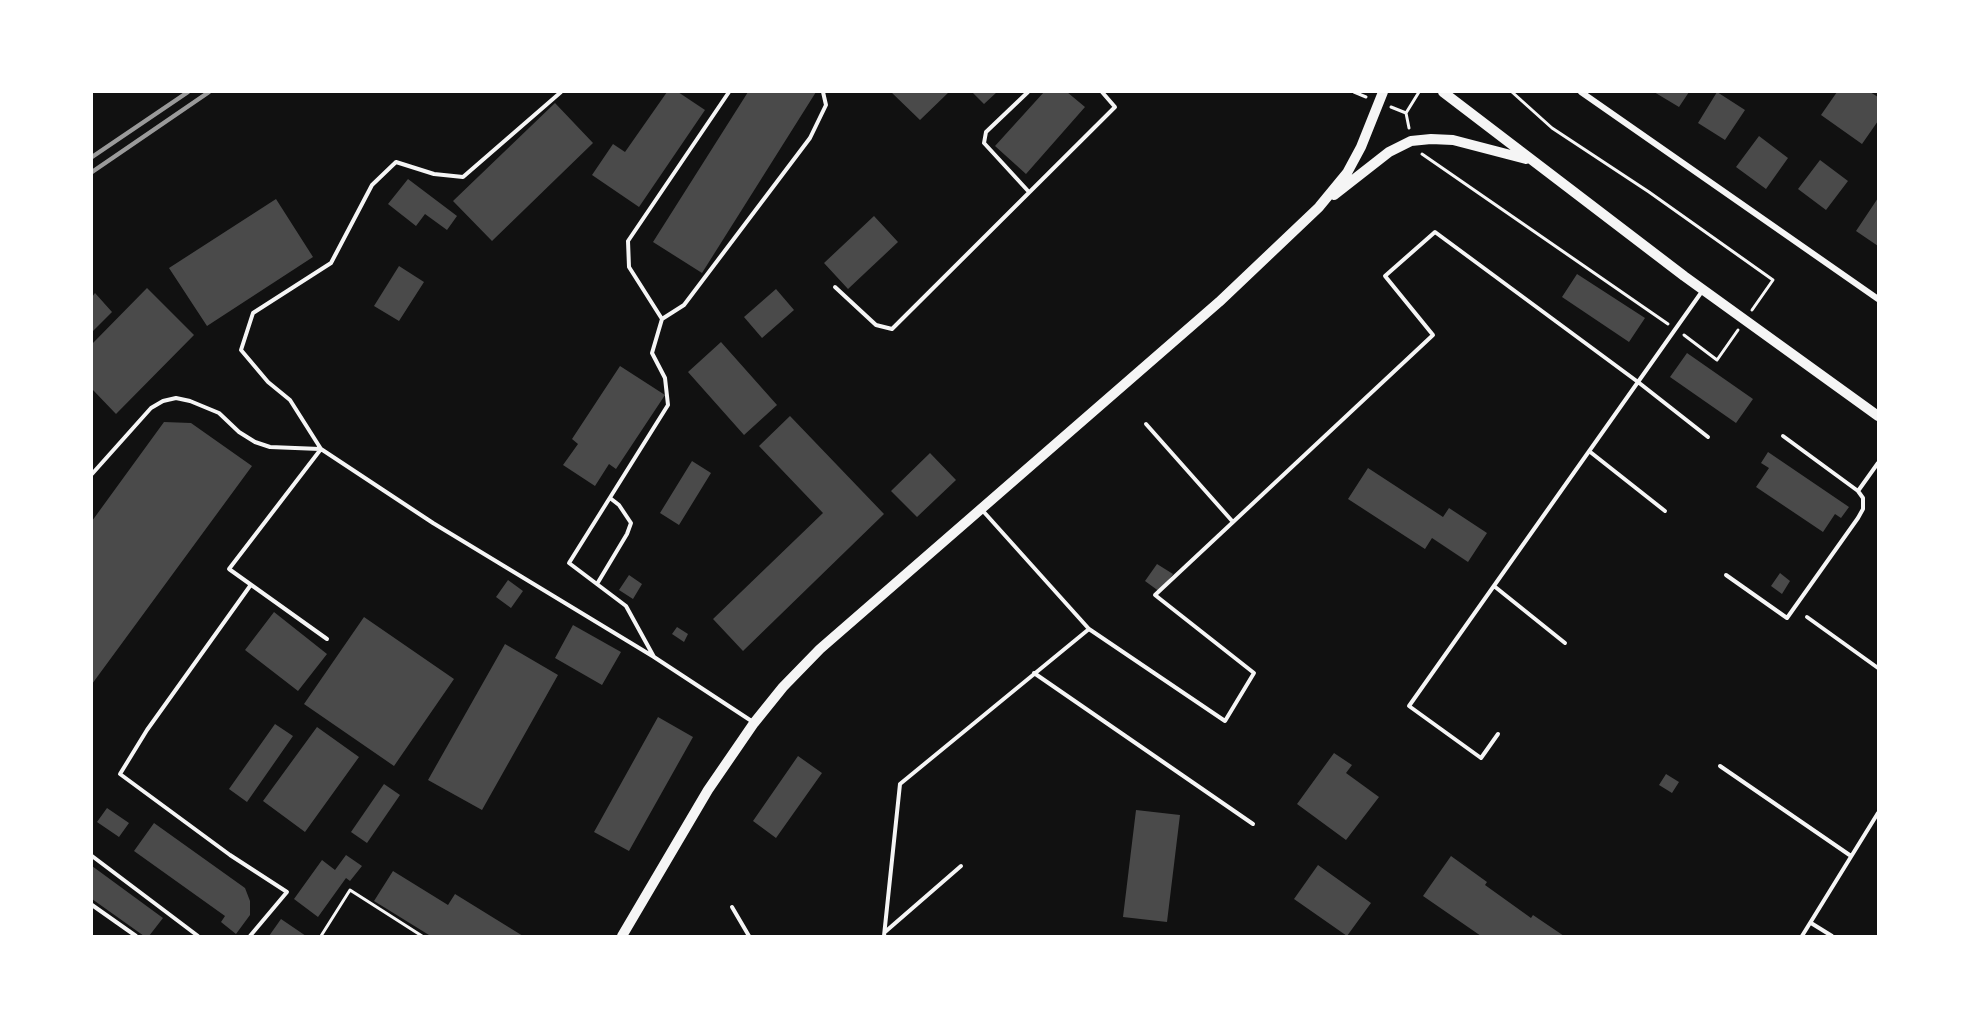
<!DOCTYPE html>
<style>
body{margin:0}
#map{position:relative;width:1970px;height:1028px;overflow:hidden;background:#111;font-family:Mulish,sans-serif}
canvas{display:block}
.frame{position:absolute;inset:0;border:93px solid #fff;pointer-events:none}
</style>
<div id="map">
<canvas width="1970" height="1028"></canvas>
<div class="frame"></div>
</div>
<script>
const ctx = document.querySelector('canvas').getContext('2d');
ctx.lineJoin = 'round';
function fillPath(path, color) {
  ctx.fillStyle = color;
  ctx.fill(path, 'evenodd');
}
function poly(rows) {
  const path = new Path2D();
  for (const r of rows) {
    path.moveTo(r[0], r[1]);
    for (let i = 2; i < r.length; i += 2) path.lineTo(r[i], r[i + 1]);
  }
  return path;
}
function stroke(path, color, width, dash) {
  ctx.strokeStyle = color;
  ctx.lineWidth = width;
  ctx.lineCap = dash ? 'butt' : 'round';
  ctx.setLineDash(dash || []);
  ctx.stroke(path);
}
fillPath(poly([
 [667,92,678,92,705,110,639,207,592,175,613,144,625,152],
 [748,92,816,92,702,273,653,242],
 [891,92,949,92,920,120],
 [972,92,997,92,984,104],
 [1044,92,1067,92,1085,107,1026,174,995,146],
 [1654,92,1689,92,1679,107],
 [1717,92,1745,110,1725,140,1698,123],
 [1837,92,1870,92,1878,97,1878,121,1862,144,1821,115],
 [555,103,593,143,492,241,453,201],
 [1759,136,1788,158,1766,189,1736,167],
 [1820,160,1848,181,1826,210,1798,189],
 [408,179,457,216,447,230,425,214,416,226,388,204],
 [1878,198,1878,246,1856,231],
 [276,199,313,257,207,326,169,268],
 [874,216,898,242,848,289,824,263],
 [399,266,424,282,399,321,374,306],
 [1577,274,1645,318,1629,342,1562,297],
 [147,288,194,335,116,414,92,389,92,344],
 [776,289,794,310,762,338,744,317],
 [95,293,112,312,92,332,92,297],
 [721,342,777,405,744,435,688,372],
 [1687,353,1753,399,1736,423,1670,377],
 [620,366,665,395,616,469,609,464,595,486,563,465,578,444,572,439],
 [790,416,884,514,743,651,713,619,823,513,759,446],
 [164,422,191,423,252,466,92,684,92,521],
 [1768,452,1849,507,1841,518,1835,514,1823,532,1756,487,1769,468,1761,463],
 [930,453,956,480,917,517,891,491],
 [692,461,711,473,679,525,660,513],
 [1368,468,1443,517,1449,508,1487,533,1468,562,1432,538,1425,549,1348,499],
 [1157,564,1173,574,1160,592,1145,581],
 [1780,573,1790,581,1782,594,1771,586],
 [629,575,642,584,633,599,619,590],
 [508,580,523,591,511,608,496,597],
 [274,612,327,654,298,691,245,650],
 [364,617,454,679,394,766,304,704],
 [573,625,621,652,602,685,555,658],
 [677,627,688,634,684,642,672,634],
 [505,644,558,675,482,810,428,780],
 [658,717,693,737,629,851,594,832],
 [275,724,293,736,247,802,229,789],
 [317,727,359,757,305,832,263,801],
 [1334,753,1352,765,1346,773,1379,797,1346,840,1297,804],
 [798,756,822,773,776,838,753,821],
 [1666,774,1679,782,1672,793,1659,785],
 [384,784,400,795,367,843,351,832],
 [107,808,129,823,119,837,97,822],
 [1136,810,1180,815,1167,922,1123,917],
 [154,823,245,888,250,901,250,915,236,934,221,922,225,916,134,851],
 [346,855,362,866,350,881,346,878,318,917,294,899,322,860,335,870],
 [1451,856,1487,882,1485,885,1531,918,1533,915,1564,936,1481,936,1423,896],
 [1318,865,1371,903,1347,936,1294,899],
 [92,866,163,918,149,936,144,936,92,899],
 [393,871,448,905,455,894,523,936,428,936,429,935,374,901],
 [281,919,306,936,269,936]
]), '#4a4a4a');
stroke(poly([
 [1354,92,1366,97],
 [1512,92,1552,128,1649,192,1773,280,1752,310],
 [1391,107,1406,113,1419,92],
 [1406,113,1409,128],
 [1422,154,1668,324],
 [1684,335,1717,360,1738,330],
 [321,936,350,890,422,936]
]), '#f5f5f5', 3);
stroke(poly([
 [561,92,463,177,434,174,396,162,372,185,331,263,253,313,241,350,268,382,290,400,321,449,433,523,654,657,753,722],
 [1028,92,986,132,984,143,1029,192],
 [835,287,876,325,892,329,1115,107,1102,92],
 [662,319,629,267,628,241,729,92],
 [1146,424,1233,522],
 [1783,436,1858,491],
 [321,449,229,569,327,639],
 [1589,451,1665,511],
 [92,474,151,408,163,401,176,398,190,401,219,413,239,432,255,442,270,447,320,449],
 [983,511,1089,629],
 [1726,575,1787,618,1858,518,1863,509,1863,498,1858,491,1878,463],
 [597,584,627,534,631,523,619,505,610,498],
 [1494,586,1565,643],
 [1807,617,1878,668],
 [654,657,626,606,569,563,668,405,665,378,652,353,662,319,684,305,810,138,826,105,823,92],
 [1034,673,1253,824],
 [1498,734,1481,758,1409,706,1703,290],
 [1720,766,1851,856],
 [92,856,198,936],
 [92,905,136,936],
 [732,907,749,936],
 [1811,923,1832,936],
 [885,932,961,866],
 [250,936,287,892,230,855,120,774,147,730,250,586],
 [884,936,900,784,1089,629,1225,721,1254,673,1155,595,1433,335,1385,276,1435,232,1638,382,1708,437],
 [1802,936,1878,813]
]), '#f5f5f5', 4);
stroke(poly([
 [1581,92,1878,299]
]), '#f5f5f5', 6);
stroke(poly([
 [1443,92,1684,276,1878,416],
 [1334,195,1389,152,1411,141,1431,139,1453,140,1526,159],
 [622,936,708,790,754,723,783,687,820,649,1219,302,1319,207,1347,173,1361,147,1383,92]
]), '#f5f5f5', 10);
stroke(poly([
 [92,157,188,92],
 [92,172,209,92]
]), '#9a9a9a', 4.5);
</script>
